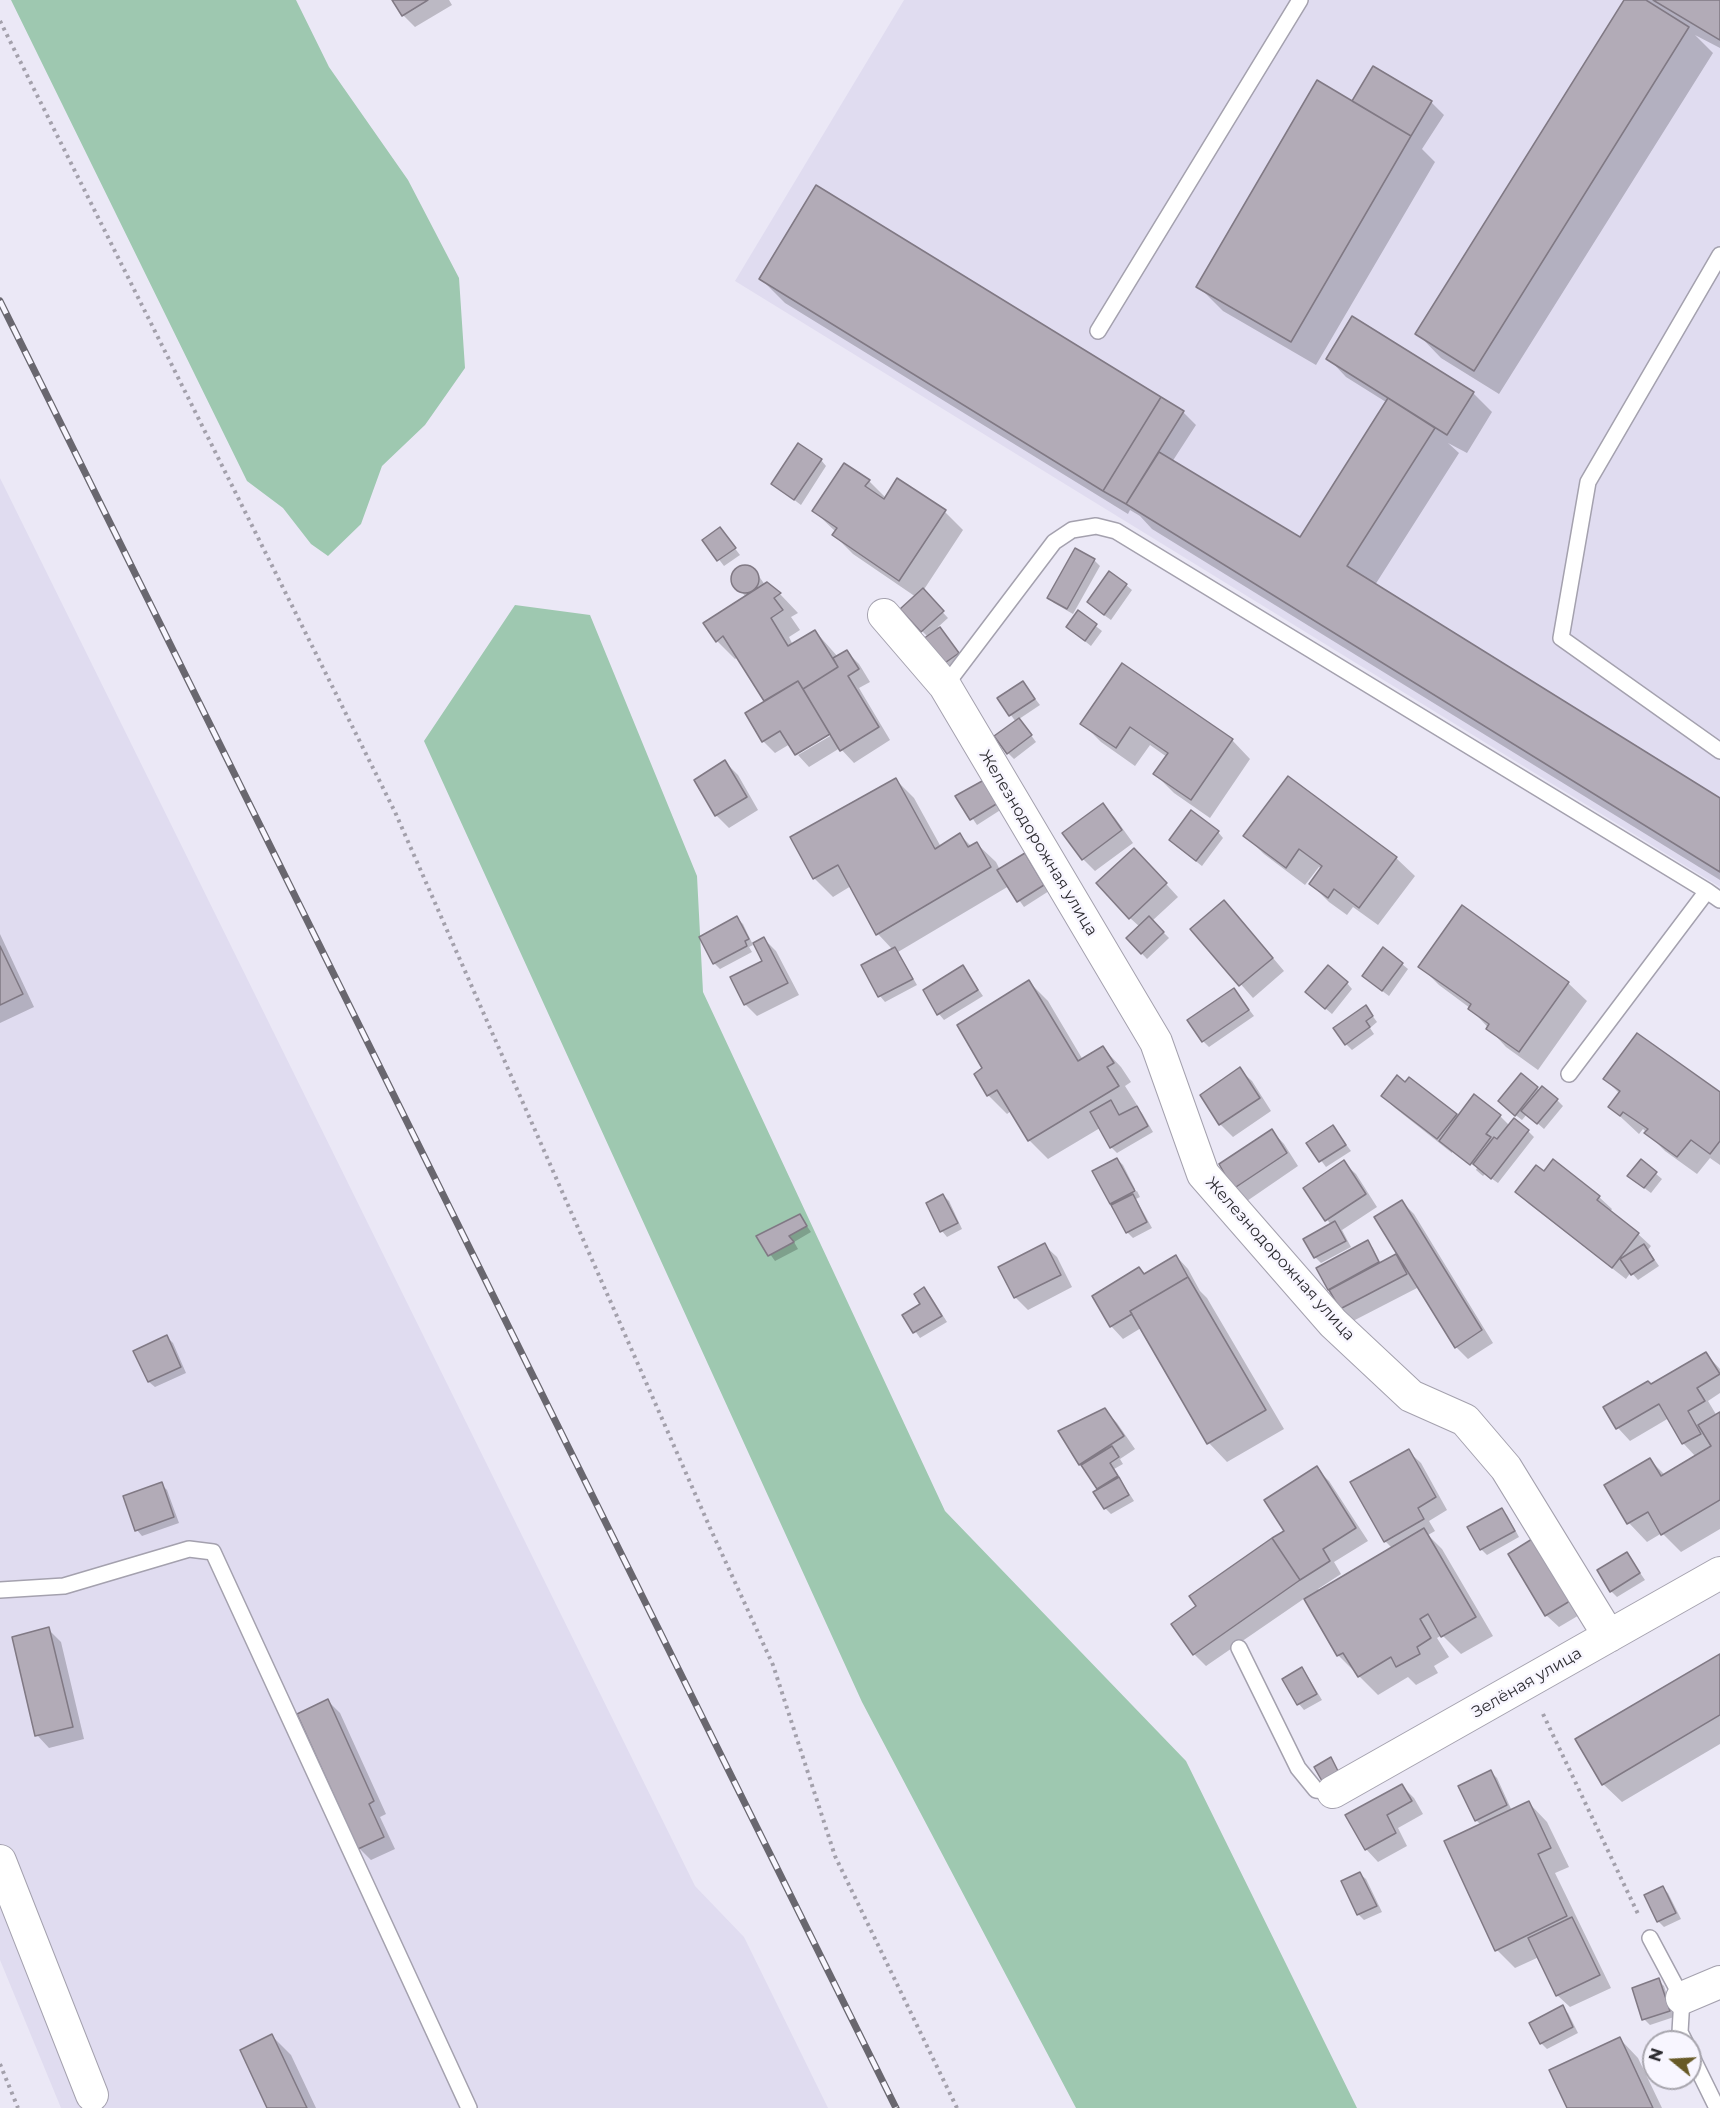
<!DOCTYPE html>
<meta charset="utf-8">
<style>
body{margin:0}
#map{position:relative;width:1720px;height:2108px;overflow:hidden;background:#ebe8f6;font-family:Montserrat,sans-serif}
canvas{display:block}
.north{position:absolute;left:1642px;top:2030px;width:60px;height:60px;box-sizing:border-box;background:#f8f6ff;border:2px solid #a7a5ad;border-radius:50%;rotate:288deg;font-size:16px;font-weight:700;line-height:24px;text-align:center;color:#2d2c31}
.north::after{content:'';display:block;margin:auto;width:21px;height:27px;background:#685a27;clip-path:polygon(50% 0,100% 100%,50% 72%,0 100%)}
</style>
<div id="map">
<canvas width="1720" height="2108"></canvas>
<div class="north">N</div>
</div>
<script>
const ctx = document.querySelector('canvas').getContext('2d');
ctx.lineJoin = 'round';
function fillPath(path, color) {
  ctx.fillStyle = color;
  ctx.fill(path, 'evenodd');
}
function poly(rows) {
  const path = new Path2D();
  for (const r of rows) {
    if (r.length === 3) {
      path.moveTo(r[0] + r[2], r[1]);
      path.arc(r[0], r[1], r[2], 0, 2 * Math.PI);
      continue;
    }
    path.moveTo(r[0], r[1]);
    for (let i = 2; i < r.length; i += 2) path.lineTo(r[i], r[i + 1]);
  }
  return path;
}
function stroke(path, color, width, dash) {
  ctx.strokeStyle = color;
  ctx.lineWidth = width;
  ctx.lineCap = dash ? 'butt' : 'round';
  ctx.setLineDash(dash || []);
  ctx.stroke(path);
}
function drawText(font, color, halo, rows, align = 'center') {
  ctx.font = font + ' Montserrat,sans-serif';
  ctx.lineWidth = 5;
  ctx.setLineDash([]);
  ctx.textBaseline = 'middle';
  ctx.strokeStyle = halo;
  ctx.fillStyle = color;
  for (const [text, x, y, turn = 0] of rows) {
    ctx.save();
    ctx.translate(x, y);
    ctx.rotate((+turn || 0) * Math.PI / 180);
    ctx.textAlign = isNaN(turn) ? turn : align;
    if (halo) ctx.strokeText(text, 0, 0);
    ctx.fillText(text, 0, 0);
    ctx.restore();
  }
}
fillPath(poly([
 [904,0,1720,0,1720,887,735,281],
 [0,478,695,1886,744,1937,828,2108,61,2108,0,1960]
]), '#e0dcf0');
fillPath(poly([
 [11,0,296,0,329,67,408,180,459,278,465,368,425,425,382,466,361,524,328,556,311,544,283,508,247,481],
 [515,605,590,615,697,876,703,992,945,1511,1186,1761,1357,2108,1076,2108,862,1702,424,741]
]), '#9ec8b0');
fillPath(poly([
 [394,0,449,0,452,5,415,27,403,15],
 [1626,0,1720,0,1720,48,1695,35,1713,53,1499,394,1441,358,1417,333],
 [1374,68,1431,102,1444,115,1422,149,1435,162,1316,365,1223,311,1198,286,1360,107],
 [817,187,1183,412,1196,425,1172,462,1300,539,1386,402,1346,377,1328,358,1473,393,1492,412,1467,453,1448,443,1459,453,1375,585,1720,800,1720,880,1152,529,1140,516,1130,510,1128,514,785,303,761,279],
 [821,460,826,466,801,505,773,484],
 [869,481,886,498,945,512,963,530,923,591,948,618,938,627,964,659,949,670,928,637,922,631,916,597,853,554,834,535,836,532,814,511],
 [720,529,740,555,724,566,704,540],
 [1075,550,1094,560,1100,566,1073,614,1054,603,1049,598],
 [743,566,754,569,765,585,767,584,780,594,798,613,791,617,800,630,789,637,793,645,815,631,838,657,847,652,859,664,870,682,859,688,890,740,854,763,840,748,809,767,798,755,837,732,835,729,798,752,798,755,790,744,775,753,763,741,767,702,738,657,735,659,717,641,746,597,733,583,734,573],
 [1126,585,1132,590,1111,620,1094,608],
 [1078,612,1102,631,1091,646,1067,627],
 [1122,665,1232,740,1250,759,1210,818,1174,793,1155,774,1167,757,1150,745,1135,766,1101,742,1082,723],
 [1023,683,1040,705,1019,719,1036,742,1014,759,1008,753,1016,722,999,699],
 [725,762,738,775,758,810,729,828,716,815,696,780],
 [896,780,914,798,941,847,960,835,972,847,977,844,996,862,1000,870,1025,855,1030,861,1049,891,1024,907,1009,886,898,952,917,985,885,1002,880,996,863,966,893,950,878,934,851,886,833,897,814,878],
 [984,781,1002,809,977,825,958,797],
 [1103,805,1115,818,1133,843,1095,871,1083,859],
 [1218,832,1223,838,1202,866,1176,846],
 [1245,836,1396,858,1415,876,1378,925,1353,907,1347,915,1329,902,1311,884,1322,869,1319,867,1305,885,1264,854],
 [1146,862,1178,897,1152,921,1169,938,1147,959,1128,939,1140,927,1130,918],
 [1236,914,1284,971,1253,998,1192,929],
 [737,918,743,924,753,945,764,939,776,951,799,995,757,1016,745,1004,764,961,755,944,749,947,752,952,720,969,714,963],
 [0,934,34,1007,0,1023],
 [1402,964,1408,969,1389,996,1369,981],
 [1420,966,1568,983,1587,1001,1538,1070,1506,1047,1470,1008,1439,985],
 [963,967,983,996,944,1020,939,1014,925,991],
 [1029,982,1048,1001,1083,1060,1103,1048,1121,1067,1131,1082,1125,1086,1137,1105,1135,1106,1142,1113,1153,1132,1117,1153,1111,1147,1100,1128,1048,1159,1029,1140,1011,1111,1007,1114,988,1095,984,1069],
 [1347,983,1352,989,1332,1014,1312,997],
 [1234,990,1254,1016,1209,1047,1203,1041],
 [1366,1007,1377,1022,1370,1028,1374,1034,1352,1050,1346,1044],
 [1239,1069,1252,1081,1271,1111,1233,1137,1220,1124,1202,1095],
 [1521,1075,1540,1091,1557,1100,1563,1106,1544,1129,1527,1114,1522,1120,1505,1107],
 [1605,1079,1720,1093,1720,1165,1710,1158,1697,1174,1665,1151,1643,1129,1639,1134,1610,1107,1620,1094],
 [1383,1096,1456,1115,1458,1117,1500,1116,1510,1126,1528,1131,1534,1137,1498,1183,1485,1174,1483,1176,1476,1170,1477,1168,1452,1149,1452,1153,1395,1108],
 [1333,1127,1351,1151,1326,1167,1308,1143],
 [1272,1131,1284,1144,1298,1166,1247,1201,1234,1188],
 [1117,1159,1123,1165,1135,1189,1111,1202],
 [1553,1161,1599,1197,1612,1209,1610,1212,1638,1234,1651,1246,1648,1250,1659,1266,1638,1280,1631,1272,1626,1279,1529,1204,1517,1192,1544,1173],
 [1641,1161,1662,1179,1651,1193,1635,1181],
 [1343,1162,1356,1174,1377,1207,1342,1230,1351,1247,1321,1263,1315,1257,1331,1225,1305,1188],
 [1137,1191,1140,1197,1136,1199,1152,1228,1133,1238,1127,1232,1112,1205],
 [943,1195,949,1201,962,1229,947,1237,942,1231,928,1203],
 [1402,1202,1414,1214,1493,1343,1468,1359,1456,1347,1419,1287,1353,1321,1341,1308,1329,1289,1368,1242,1373,1248,1381,1264,1396,1256,1403,1263],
 [800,1216,811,1232,794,1242,798,1249,775,1261,758,1237],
 [1044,1245,1057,1257,1072,1287,1028,1310,1016,1298,1000,1267],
 [1176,1256,1188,1269,1200,1291,1207,1298,1284,1429,1227,1462,1209,1443,1141,1328,1123,1339,1111,1326,1139,1268,1145,1274],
 [924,1289,930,1295,947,1322,920,1338,904,1315,922,1304],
 [167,1337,173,1343,186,1373,155,1387,149,1382,135,1352],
 [1706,1354,1720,1369,1720,1393,1708,1401,1717,1416,1720,1414,1720,1529,1681,1552,1662,1533,1647,1542,1629,1523,1606,1485,1650,1460,1665,1475,1696,1457,1683,1443,1669,1418,1630,1441,1618,1428,1605,1407,1652,1386],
 [1105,1410,1117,1423,1135,1449,1120,1459,1123,1464,1114,1469,1134,1501,1111,1514,1105,1508,1100,1490,1080,1464],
 [1408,1451,1421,1463,1447,1510,1429,1521,1435,1531,1428,1535,1442,1549,1493,1636,1461,1654,1442,1635,1437,1638,1449,1657,1434,1666,1438,1673,1416,1685,1408,1677,1378,1695,1338,1655,1305,1598,1206,1666,1194,1654,1198,1606,1286,1532,1316,1468,1329,1481,1368,1541,1334,1562,1341,1574,1318,1589,1320,1591,1393,1549,1385,1541],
 [161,1484,167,1490,179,1523,142,1536,137,1530],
 [1501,1510,1507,1515,1519,1537,1487,1555,1481,1549],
 [1532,1541,1581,1614,1559,1627,1546,1615],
 [1627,1554,1645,1580,1617,1597,1611,1591],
 [48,1629,61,1642,84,1739,49,1748,37,1735],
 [1720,1655,1720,1744,1622,1802,1603,1784],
 [1302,1669,1307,1675,1322,1700,1304,1710,1299,1704,1284,1679],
 [328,1701,340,1713,386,1814,380,1817,395,1849,371,1860,359,1848],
 [1491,1772,1497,1778,1512,1811,1529,1803,1547,1822,1569,1867,1555,1873,1611,1988,1570,2007,1557,1995,1539,1957,1515,1968,1497,1950,1481,1825,1476,1820],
 [1402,1786,1414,1798,1423,1814,1398,1828,1407,1846,1378,1862,1366,1849],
 [1360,1874,1366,1879,1382,1912,1364,1920,1358,1914],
 [1662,1887,1668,1893,1681,1919,1664,1927,1658,1921],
 [1658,1980,1664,1986,1674,2017,1650,2025,1644,2019],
 [1562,2007,1568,2013,1578,2033,1547,2049,1541,2043],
 [272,2036,291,2055,316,2108,269,2108],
 [1620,2039,1638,2058,1662,2108,1569,2108]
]), '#0003');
const building = poly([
 [392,0,428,0,402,16,392,0],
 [1624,0,1646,0,1689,27,1474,371,1415,334,1624,0],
 [1653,0,1720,0,1720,40,1653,0],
 [1373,66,1432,101,1411,136,1352,101,1373,66],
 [1317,80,1411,136,1291,342,1196,287,1317,80],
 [816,185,1161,397,1103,491,759,279,816,185],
 [1352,316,1474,392,1447,435,1326,359,1352,316],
 [1161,397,1184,411,1126,504,1103,491,1161,397],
 [1388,398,1435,428,1347,566,1720,798,1720,872,1126,504,1159,452,1300,537,1388,398],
 [798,443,822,459,794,500,771,484,798,443],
 [844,463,870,480,865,486,884,499,897,478,946,510,899,581,832,535,837,528,812,511,844,463],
 [720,527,736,548,717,561,702,540,720,527],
 [1075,548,1095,559,1067,609,1047,598,1075,548],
 [745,579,14],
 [1109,571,1127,584,1104,615,1087,602,1109,571],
 [767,582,781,593,774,598,783,610,771,618,788,646,815,630,838,667,803,689,798,681,764,701,723,636,716,642,703,623,767,582],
 [923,588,944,611,921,632,900,609,923,588],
 [1078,610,1097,624,1085,641,1066,627,1078,610],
 [940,627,959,653,942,665,923,639,940,627],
 [847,650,859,669,848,676,879,727,840,751,803,689,838,667,833,658,847,650],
 [1122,663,1233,739,1191,800,1153,774,1168,753,1130,727,1116,748,1080,724,1122,663],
 [798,681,830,734,795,755,780,731,762,742,745,713,798,681],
 [1023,681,1035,699,1009,716,997,698,1023,681],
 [1019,718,1032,735,1007,754,994,736,1019,718],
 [725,760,747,797,715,816,694,780,725,760],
 [1288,776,1397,857,1359,908,1334,889,1328,898,1309,884,1322,866,1299,849,1286,868,1243,836,1288,776],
 [896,778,935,849,960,833,968,847,977,842,991,867,876,935,838,865,813,879,790,837,896,778],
 [984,780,998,803,970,820,955,796,984,780],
 [1103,803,1122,830,1082,860,1062,833,1103,803],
 [1191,810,1219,831,1196,861,1169,840,1191,810],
 [1134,848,1167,883,1129,919,1096,883,1134,848],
 [1025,853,1044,885,1017,902,997,870,1025,853],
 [1224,900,1273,958,1239,986,1190,929,1224,900],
 [1462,905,1569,982,1519,1052,1486,1029,1489,1024,1468,1009,1471,1004,1418,967,1462,905],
 [737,916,749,939,745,941,747,946,713,964,699,937,737,916],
 [1149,916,1164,932,1141,954,1126,938,1149,916],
 [764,937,788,983,744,1005,730,977,762,961,753,943,764,937],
 [0,946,23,994,0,1005,0,946],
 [895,947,913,979,878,997,861,965,895,947],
 [1383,947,1403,963,1382,991,1362,976,1383,947],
 [963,965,978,990,937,1015,923,990,963,965],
 [1328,965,1348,982,1325,1009,1305,992,1328,965],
 [1029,980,1078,1061,1103,1046,1114,1063,1107,1067,1119,1086,1028,1141,997,1090,987,1096,974,1074,982,1068,957,1025,1029,980],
 [1234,988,1249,1010,1202,1042,1187,1020,1234,988],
 [1366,1005,1373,1016,1366,1021,1370,1027,1345,1045,1333,1028,1366,1005],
 [1637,1033,1720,1092,1720,1141,1710,1154,1691,1140,1677,1157,1644,1133,1648,1129,1623,1112,1620,1116,1608,1107,1620,1091,1603,1079,1637,1033],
 [1240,1067,1260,1098,1219,1125,1200,1095,1240,1067],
 [1521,1073,1538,1087,1515,1116,1498,1101,1521,1073],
 [1397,1075,1405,1082,1409,1077,1457,1114,1437,1139,1381,1096,1397,1075],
 [1542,1086,1558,1099,1537,1124,1521,1111,1542,1086],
 [1474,1094,1501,1115,1486,1134,1491,1137,1470,1165,1439,1141,1474,1094],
 [1111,1100,1119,1115,1137,1106,1148,1126,1110,1148,1090,1112,1111,1100],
 [1514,1118,1529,1130,1491,1179,1473,1164,1494,1137,1497,1139,1514,1118],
 [1333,1125,1346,1145,1319,1162,1306,1143,1333,1125],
 [1272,1129,1287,1153,1233,1189,1219,1164,1272,1129],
 [1117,1158,1135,1191,1110,1204,1092,1171,1117,1158],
 [1553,1159,1600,1196,1597,1200,1639,1233,1612,1268,1515,1192,1536,1165,1544,1171,1553,1159],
 [1641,1159,1657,1172,1644,1188,1627,1176,1641,1159],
 [1344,1160,1366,1194,1325,1221,1303,1188,1344,1160],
 [943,1194,958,1223,940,1232,926,1203,943,1194],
 [1133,1194,1147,1222,1126,1233,1111,1205,1133,1194],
 [1402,1200,1482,1330,1455,1348,1374,1217,1402,1200],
 [800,1214,807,1226,789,1236,794,1242,768,1256,756,1236,800,1214],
 [1335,1221,1346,1241,1314,1258,1303,1239,1335,1221],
 [1368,1240,1379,1262,1328,1290,1316,1268,1368,1240],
 [1045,1243,1061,1275,1014,1298,998,1267,1045,1243],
 [1644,1244,1654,1260,1631,1275,1620,1259,1644,1244],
 [1396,1254,1407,1274,1340,1309,1329,1290,1396,1254],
 [1176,1255,1188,1277,1130,1311,1132,1314,1110,1327,1092,1296,1139,1267,1144,1274,1176,1255],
 [1188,1277,1266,1410,1207,1444,1130,1311,1188,1277],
 [924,1287,942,1316,913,1333,902,1315,920,1304,914,1294,924,1287],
 [167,1335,181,1367,148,1382,133,1351,167,1335],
 [1706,1352,1720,1374,1697,1388,1705,1401,1688,1411,1701,1434,1682,1444,1659,1404,1616,1429,1603,1407,1648,1381,1651,1384,1706,1352],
 [1105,1408,1124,1436,1079,1465,1058,1431,1105,1408],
 [1720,1412,1720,1500,1661,1535,1648,1512,1627,1524,1604,1485,1650,1458,1661,1476,1711,1446,1698,1425,1720,1412],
 [1112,1446,1119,1457,1110,1463,1118,1476,1097,1489,1081,1465,1112,1446],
 [1409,1449,1436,1497,1418,1508,1424,1519,1384,1542,1350,1482,1409,1449],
 [1317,1466,1356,1528,1323,1549,1330,1561,1300,1580,1272,1538,1284,1531,1264,1500,1317,1466],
 [1119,1477,1129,1495,1104,1509,1093,1492,1119,1477],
 [162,1482,174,1517,135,1531,123,1496,162,1482],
 [1502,1508,1515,1531,1480,1550,1467,1527,1502,1508],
 [1424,1528,1476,1617,1441,1637,1428,1614,1420,1619,1431,1638,1417,1647,1420,1654,1396,1667,1391,1657,1358,1677,1343,1653,1337,1656,1304,1599,1424,1528],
 [1272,1538,1300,1580,1193,1655,1171,1624,1196,1606,1189,1596,1272,1538],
 [1532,1539,1570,1601,1545,1616,1508,1554,1532,1539],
 [1627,1552,1640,1573,1610,1592,1597,1570,1627,1552],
 [49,1627,73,1727,35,1736,12,1637,49,1627],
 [1720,1654,1720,1715,1602,1785,1575,1739,1720,1654],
 [1302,1667,1317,1694,1297,1705,1282,1679,1302,1667],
 [328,1699,374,1801,369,1804,384,1837,358,1849,297,1714,328,1699],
 [1331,1757,1338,1771,1322,1781,1314,1767,1331,1757],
 [1491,1770,1507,1805,1475,1821,1458,1786,1491,1770],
 [1402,1784,1412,1801,1387,1815,1396,1833,1365,1850,1345,1815,1402,1784],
 [1529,1801,1551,1848,1538,1854,1567,1916,1495,1951,1444,1841,1529,1801],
 [1360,1872,1377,1906,1357,1915,1341,1881,1360,1872],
 [1663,1886,1676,1913,1657,1922,1644,1895,1663,1886],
 [1572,1917,1600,1975,1556,1996,1528,1938,1572,1917],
 [1659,1978,1670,2011,1642,2020,1632,1988,1659,1978],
 [1563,2005,1573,2027,1540,2044,1529,2023,1563,2005],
 [272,2034,307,2108,267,2108,240,2050,272,2034],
 [1620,2037,1653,2108,1567,2108,1549,2070,1620,2037]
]);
fillPath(building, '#b2abb7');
stroke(building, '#807984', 1.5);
const service = poly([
 [1720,255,1588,482,1561,638,1720,751],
 [1098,331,1300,0],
 [945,686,1054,542,1072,530,1096,526,1116,531,1707,891],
 [1569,1074,1707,891,1720,900],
 [0,1590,64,1586,189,1549,213,1552,469,2108],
 [1239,1648,1298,1768,1316,1790,1333,1792],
 [1650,1938,1682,1998,1680,2032,1685,2042],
 [1690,2053,1717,2108]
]);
const minor = poly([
 [884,615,945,686,1156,1042,1203,1174,1333,1323,1411,1396,1465,1420,1506,1468,1609,1636],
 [1333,1792,1720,1573],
 [0,1861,92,2095],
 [1682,1998,1720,1982]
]);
stroke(service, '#a4a1ae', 18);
stroke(minor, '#a4a1ae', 34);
stroke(poly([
 [0,21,395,812,711,1530,773,1665,835,1856,957,2108],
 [1543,1714,1639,1916],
 [0,2064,18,2108]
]), '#a3a0ab', 4, [3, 4.5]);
stroke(service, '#fff', 15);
stroke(minor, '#fff', 32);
const rail = poly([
 [0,301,896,2108]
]);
stroke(rail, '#69676f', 7);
stroke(rail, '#f8f6ff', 4.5, [14]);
drawText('16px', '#2d2c31', '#f8f6ff', [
 ["Железнодорожная улица",1038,843,59],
 ["Железнодорожная улица",1280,1259,48],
 ["Зелёная улица",1527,1683,-30]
]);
</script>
